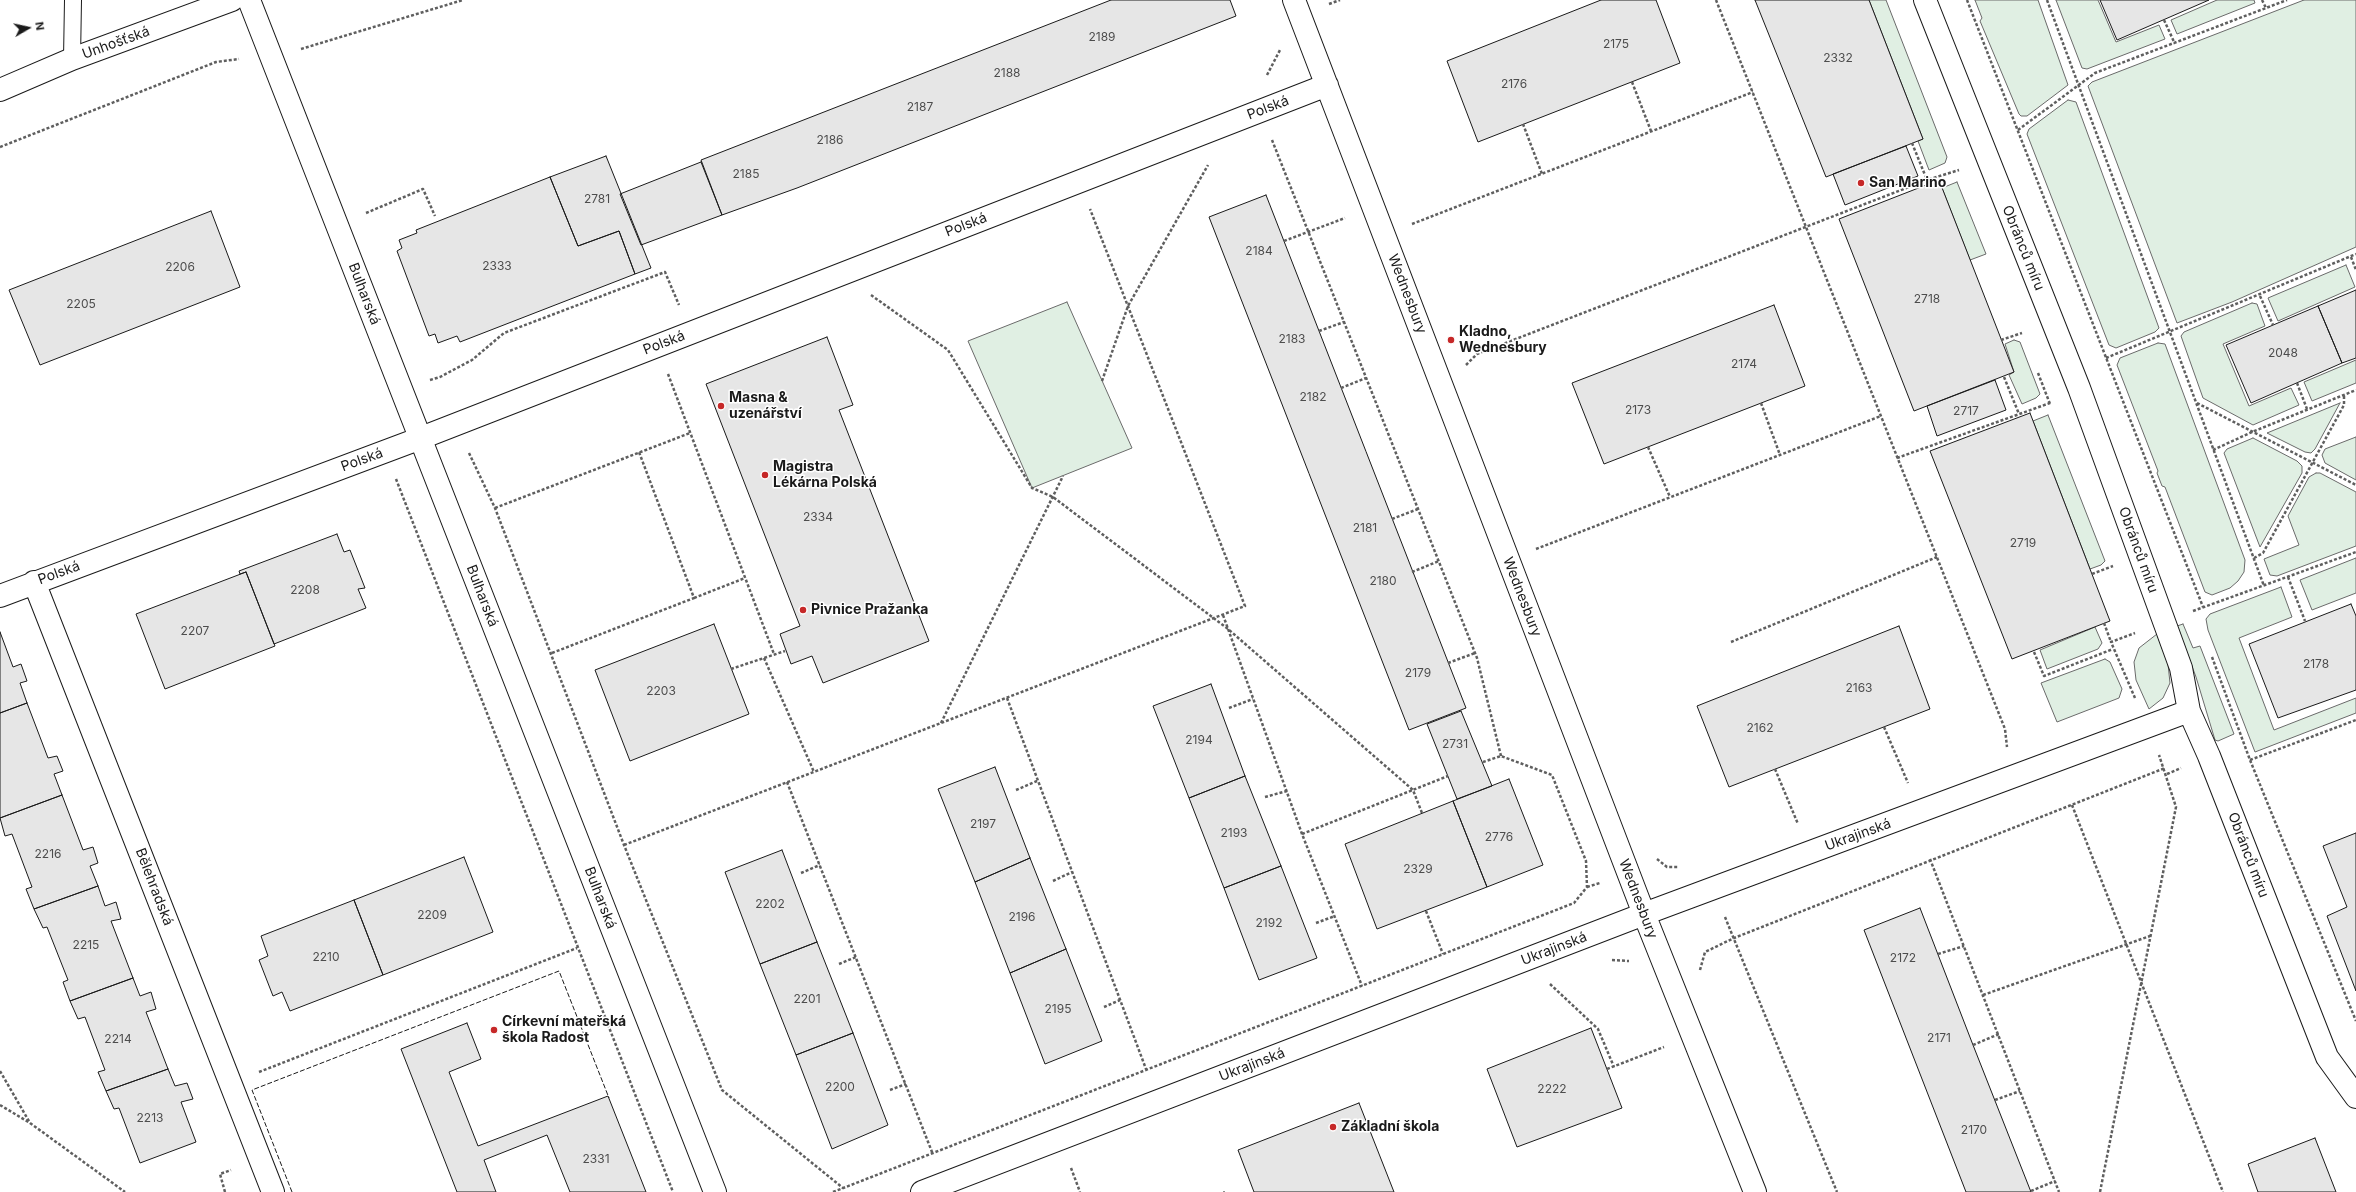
<!DOCTYPE html>
<meta charset="utf-8">
<style>
body{margin:0}
#map{position:relative;width:2356px;height:1192px;overflow:hidden;background:#fff;font-family:Inter,sans-serif}
canvas{display:block}
.north{position:absolute;left:8px;top:8px;width:40px;height:40px;-webkit-text-stroke:3px #fff;paint-order:stroke;rotate:81deg;font-size:11px;font-weight:700;line-height:16px;text-align:center;color:#1a1a1a}
.north::after{content:'';display:block;margin:auto;width:14px;height:18px;background:#1a1a1a;clip-path:polygon(50% 0,100% 100%,50% 72%,0 100%)}
</style>
<div id="map">
<canvas width="2356" height="1192"></canvas>
<div class="north">N</div>
</div>
<script>
const ctx = document.querySelector('canvas').getContext('2d');
ctx.lineJoin = 'round';
function fillPath(path, color) {
  ctx.fillStyle = color;
  ctx.fill(path, 'evenodd');
}
function poly(rows) {
  const path = new Path2D();
  for (const r of rows) {
    path.moveTo(r[0], r[1]);
    for (let i = 2; i < r.length; i += 2) path.lineTo(r[i], r[i + 1]);
  }
  return path;
}
function stroke(path, color, width, dash) {
  ctx.strokeStyle = color;
  ctx.lineWidth = width;
  ctx.lineCap = dash ? 'butt' : 'round';
  ctx.setLineDash(dash || []);
  ctx.stroke(path);
}
function drawText(font, color, halo, rows, align = 'center') {
  ctx.font = font + ' Inter,sans-serif';
  ctx.lineWidth = 3;
  ctx.setLineDash([]);
  ctx.textBaseline = 'middle';
  ctx.strokeStyle = halo;
  ctx.fillStyle = color;
  for (const [text, x, y, turn = 0] of rows) {
    ctx.save();
    ctx.translate(x, y);
    ctx.rotate((+turn || 0) * Math.PI / 180);
    ctx.textAlign = isNaN(turn) ? turn : align;
    if (halo) ctx.strokeText(text, 0, 0);
    ctx.fillText(text, 0, 0);
    ctx.restore();
  }
}
const green = poly([
 [1869,0,1886,0,1947,157,1945,163,1929,170,1918,141,1923,139,1869,0],
 [1975,0,2038,0,2068,85,2027,116,2021,116,2019,114,1980,21,1982,18,1975,0],
 [2056,0,2098,0,2116,42,2159,25,2165,39,2087,69,2082,68,2056,0],
 [2217,0,2254,0,2255,3,2177,34,2171,20,2217,0],
 [2304,0,2356,0,2356,247,2232,302,2177,323,2088,86,2092,82,2304,0],
 [2068,100,2076,102,2159,328,2155,332,2116,348,2109,345,2027,134,2029,129,2068,100],
 [1957,182,1986,254,1970,260,1942,188,1957,182],
 [2346,265,2355,287,2278,321,2268,298,2346,265],
 [1067,302,1132,448,1032,488,968,341,1067,302],
 [2252,303,2257,304,2265,326,2223,344,2249,406,2291,388,2299,405,2253,425,2203,398,2181,336,2184,332,2252,303],
 [2014,340,2020,342,2040,394,2036,398,2022,404,2009,375,2014,372,2005,344,2014,340],
 [2158,343,2165,344,2245,560,2244,572,2238,581,2230,588,2212,595,2205,592,2165,487,2162,486,2157,473,2158,471,2117,365,2120,358,2158,343],
 [2356,360,2356,383,2312,401,2304,382,2356,360],
 [2340,403,2315,449,2311,453,2305,452,2267,433,2340,403],
 [2048,415,2105,561,2101,565,2090,569,2033,421,2048,415],
 [2356,437,2356,480,2325,463,2322,455,2325,449,2356,437],
 [2253,438,2297,461,2302,466,2302,473,2260,547,2224,453,2227,449,2253,438],
 [2316,473,2320,473,2356,492,2356,546,2277,576,2270,575,2264,559,2299,545,2288,516,2309,477,2316,473],
 [2356,558,2356,593,2312,610,2300,580,2356,558],
 [2281,587,2292,617,2239,638,2274,730,2356,698,2356,713,2255,752,2208,630,2206,619,2210,614,2281,587],
 [2183,624,2193,648,2200,646,2234,734,2218,741,2215,740,2196,677,2177,626,2183,624],
 [2095,627,2102,643,2098,649,2047,669,2040,650,2095,627],
 [2157,634,2168,664,2170,683,2163,698,2149,709,2136,680,2134,662,2139,648,2157,634],
 [2105,659,2110,662,2122,689,2119,698,2057,722,2041,683,2105,659]
]);
fillPath(green, '#e0efe3');
stroke(green, '#6a6a6a', 1);
const building = poly([
 [1111,0,1230,0,1236,16,797,188,722,215,701,160,1111,0],
 [1601,0,1656,0,1680,63,1478,142,1447,61,1601,0],
 [1755,0,1869,0,1923,139,1826,177,1755,0],
 [2100,0,2209,0,2117,40,2100,0],
 [1906,146,1918,176,1845,205,1833,174,1906,146],
 [606,156,651,268,635,274,619,231,578,246,550,177,606,156],
 [701,162,722,215,641,245,620,194,701,162],
 [550,177,578,246,619,231,635,274,460,342,457,336,438,343,435,334,429,336,397,251,402,248,399,240,417,233,416,230,550,177],
 [1939,180,2014,372,1914,411,1839,219,1939,180],
 [1266,195,1466,708,1409,730,1209,217,1266,195],
 [211,211,240,287,40,365,9,290,211,211],
 [2356,290,2356,358,2342,363,2318,306,2356,290],
 [1774,305,1805,386,1604,464,1572,383,1774,305],
 [2318,306,2342,363,2251,403,2226,345,2318,306],
 [827,337,853,405,839,410,929,641,823,683,812,656,791,664,780,634,800,626,706,384,827,337],
 [1995,380,2006,410,1937,436,1927,406,1995,380],
 [2030,413,2110,621,2012,659,1930,451,2030,413],
 [337,534,344,552,350,550,365,588,358,589,366,608,274,644,246,572,240,574,239,571,337,534],
 [246,572,275,646,165,689,136,614,246,572],
 [2351,604,2356,616,2356,690,2278,718,2249,644,2351,604],
 [714,624,749,714,630,761,595,670,714,624],
 [1899,626,1930,709,1729,787,1697,706,1899,626],
 [0,632,13,667,21,664,27,681,20,683,27,703,0,713,0,632],
 [1211,684,1245,776,1189,798,1153,706,1211,684],
 [27,703,48,758,57,756,63,771,54,774,62,795,0,818,0,713,27,703],
 [1461,711,1492,786,1457,799,1427,724,1461,711],
 [995,767,1030,858,975,882,938,789,995,767],
 [1245,776,1281,866,1224,888,1189,798,1245,776],
 [1509,779,1543,865,1487,887,1453,801,1509,779],
 [62,795,83,850,93,847,98,863,90,866,98,886,34,909,26,889,32,887,12,834,5,836,0,818,62,795],
 [1453,801,1487,887,1377,929,1345,844,1453,801],
 [2356,833,2356,991,2327,916,2347,907,2323,846,2356,833],
 [782,850,817,942,760,964,725,872,782,850],
 [464,857,493,932,383,975,354,900,464,857],
 [1030,858,1066,949,1010,973,975,882,1030,858],
 [1281,866,1317,958,1259,980,1224,888,1281,866],
 [98,886,105,906,116,902,121,919,111,921,133,978,70,1001,63,982,68,980,47,927,43,928,34,909,98,886],
 [354,900,383,975,290,1011,282,992,273,996,259,960,268,956,261,936,354,900],
 [1920,908,1973,1045,2031,1192,1966,1192,1864,930,1920,908],
 [817,942,853,1033,796,1055,760,964,817,942],
 [1066,949,1102,1041,1045,1064,1010,973,1066,949],
 [133,978,140,996,151,992,156,1009,146,1012,168,1069,106,1091,98,1072,105,1070,85,1017,78,1019,70,1001,133,978],
 [467,1023,481,1059,449,1072,478,1146,608,1096,646,1192,570,1192,547,1135,484,1160,496,1192,457,1192,401,1049,467,1023],
 [1591,1028,1622,1108,1517,1147,1487,1069,1591,1028],
 [853,1033,888,1125,832,1149,796,1055,853,1033],
 [168,1069,175,1086,187,1083,193,1099,181,1102,196,1142,140,1163,119,1108,114,1109,106,1091,168,1069],
 [1359,1103,1394,1192,1254,1192,1238,1150,1359,1103],
 [2315,1138,2336,1192,2258,1192,2248,1164,2315,1138]
]);
fillPath(building, '#e6e6e6');
stroke(building, '#1a1a1a', 1);
const lane = poly([
 [72,59,73,0]
]);
const street = poly([
 [249,0,715,1192],
 [1294,0,1644,914,1755,1192],
 [1925,0,2079,388,2181,668,2189,711,2209,756,2327,1057,2356,1097],
 [34,582,273,1192],
 [0,596,421,438,1327,85],
 [922,1192,1644,914,2189,711]
]);
const primary = poly([
 [0,90,72,59,232,0]
]);
stroke(lane, '#1a1a1a', 18);
stroke(street, '#1a1a1a', 24);
stroke(primary, '#1a1a1a', 24);
stroke(poly([
 [1716,0,2005,729,2007,747],
 [1967,0,2203,607],
 [2047,0,2264,586],
 [2262,0,2266,8],
 [1329,4,1340,0],
 [2164,20,2175,44],
 [301,49,463,0],
 [1267,75,1280,50],
 [1632,82,1651,131],
 [1523,124,1542,174],
 [2018,130,2095,73,2287,0],
 [1272,140,1477,658,1501,756],
 [1912,143,1927,180],
 [0,147,216,62,239,59],
 [366,213,423,189,435,216],
 [1412,224,1753,92],
 [1284,241,1345,218],
 [2351,257,2356,270],
 [871,295,948,350,1032,488,1053,497,1228,629,1413,790,1422,813],
 [2260,296,2273,325],
 [1319,331,1344,322],
 [2001,340,2022,333],
 [2106,358,2356,254],
 [1466,365,1477,354,1927,180,1959,170],
 [2038,373,2050,404],
 [668,374,774,654],
 [2004,377,2019,414],
 [430,380,440,377,472,360,504,333,665,272,679,305],
 [1102,381,1128,306,1208,165],
 [2297,383,2307,409],
 [1341,388,1366,378],
 [1761,403,1780,455],
 [2197,403,2356,485],
 [1648,447,1670,497],
 [2213,450,2252,432,2356,390],
 [469,453,495,508,624,845,722,1090,843,1188],
 [1897,458,2050,403],
 [396,479,673,1192],
 [495,508,690,433],
 [1392,519,1418,509],
 [1536,549,1881,416],
 [2254,558,2263,553,2344,405,2344,395],
 [1412,572,1439,561],
 [2092,574,2113,566],
 [2288,577,2305,621],
 [694,598,745,578],
 [2193,611,2356,552],
 [1223,615,1302,834,1362,986],
 [2104,623,2111,642],
 [1731,642,1937,557],
 [2034,652,2044,676,2113,649],
 [552,653,694,598,639,452],
 [2212,657,2250,760,2356,1021],
 [764,658,814,772],
 [1448,663,1475,653],
 [731,669,785,651],
 [1007,698,1146,1069],
 [2135,698,2111,642,2135,633],
 [1229,708,1253,699],
 [941,723,1063,476],
 [1884,727,1908,783],
 [2250,760,2356,720],
 [1775,769,1798,824],
 [2167,774,2181,768],
 [787,782,932,1152],
 [1016,790,1037,781],
 [1265,797,1287,791],
 [2072,805,2223,1192],
 [1302,834,1448,776],
 [624,845,1245,606,1090,209],
 [1657,859,1667,867,1678,867],
 [1930,859,2059,1192],
 [801,873,820,865],
 [1053,881,1072,872],
 [1587,887,1600,883],
 [1426,911,1443,954],
 [1725,917,1837,1192],
 [1316,923,1335,916],
 [1938,954,1964,946],
 [1612,960,1629,961],
 [839,964,856,957],
 [1700,970,1705,952,1734,938,2165,768],
 [1550,984,1598,1029,1614,1067],
 [1983,995,2150,936],
 [1104,1007,1120,1000],
 [1973,1045,1999,1034],
 [1607,1069,1664,1047],
 [0,1071,30,1123],
 [259,1072,577,948],
 [890,1090,906,1084],
 [1995,1100,2020,1091],
 [0,1105,30,1123,125,1192],
 [1071,1168,1080,1192],
 [2031,1191,2055,1181],
 [225,1192,220,1174,231,1170],
 [833,1192,1574,903,1587,887,1586,861,1552,775,1501,756,1483,762],
 [2100,1192,2176,807,2159,755]
]), '#5f5f5f', 2.5, [3, 2]);
stroke(lane, '#fff', 16);
stroke(street, '#fff', 22);
stroke(primary, '#fff', 22);
stroke(poly([
 [292,1192,252,1090,559,971,609,1098],
 [1223,1192,1225,1192]
]), '#1a1a1a', 1, [5, 2]);
for (const [x, y, r, color] of [
 [1861,183,4,"#c62828"],
 [1451,340,4,"#c62828"],
 [721,406,4,"#c62828"],
 [765,475,4,"#c62828"],
 [803,610,4,"#c62828"],
 [494,1030,4,"#c62828"],
 [1333,1127,4,"#c62828"]
]) {
  const dot = new Path2D();
  dot.arc(x, y, r, 0, 2 * Math.PI);
  ctx.fillStyle = color;
  ctx.fill(dot);
  stroke(dot, '#fff', 1.5);
}
drawText('12px', '#4d4d4d', null, [
 ["2189",1102,37],
 ["2175",1616,44],
 ["2332",1838,58],
 ["2188",1007,73],
 ["2176",1514,84],
 ["2187",920,107],
 ["2186",830,140],
 ["2185",746,174],
 ["2781",597,199],
 ["2184",1259,251],
 ["2333",497,266],
 ["2206",180,267],
 ["2718",1927,299],
 ["2205",81,304],
 ["2183",1292,339],
 ["2048",2283,353],
 ["2174",1744,364],
 ["2182",1313,397],
 ["2173",1638,410],
 ["2717",1966,411],
 ["2334",818,517],
 ["2181",1365,528],
 ["2719",2023,543],
 ["2180",1383,581],
 ["2208",305,590],
 ["2207",195,631],
 ["2178",2316,664],
 ["2179",1418,673],
 ["2163",1859,688],
 ["2203",661,691],
 ["2162",1760,728],
 ["2194",1199,740],
 ["2731",1455,744],
 ["2197",983,824],
 ["2193",1234,833],
 ["2776",1499,837],
 ["2216",48,854],
 ["2329",1418,869],
 ["2202",770,904],
 ["2209",432,915],
 ["2196",1022,917],
 ["2192",1269,923],
 ["2215",86,945],
 ["2210",326,957],
 ["2172",1903,958],
 ["2201",807,999],
 ["2195",1058,1009],
 ["2171",1939,1038],
 ["2214",118,1039],
 ["2200",840,1087],
 ["2222",1552,1089],
 ["2213",150,1118],
 ["2170",1974,1130],
 ["2331",596,1159]
]);
drawText('14px', '#1a1a1a', '#fff', [
 ["Unhošťská",116,43,-20],
 ["Polská",1268,108,-21],
 ["Polská",966,225,-21],
 ["Obránců míru",2023,248,68],
 ["Bulharská",364,294,69],
 ["Wednesbury",1407,294,69],
 ["Polská",664,343,-21],
 ["Polská",362,460,-20],
 ["Obránců míru",2138,550,70],
 ["Polská",59,573,-20],
 ["Bulharská",482,596,69],
 ["Wednesbury",1522,597,69],
 ["Ukrajinská",1858,835,-20],
 ["Obránců míru",2248,855,69],
 ["Bělehradská",154,887,69],
 ["Bulharská",600,898,69],
 ["Wednesbury",1638,899,69],
 ["Ukrajinská",1554,949,-21],
 ["Ukrajinská",1252,1065,-21]
]);
drawText('bold 14px', '#1a1a1a', '#fff', [
 ["San Marino",1869,183],
 ["Kladno,",1459,332],
 ["Wednesbury",1459,348],
 ["Masna &",729,398],
 ["uzenářství",729,414],
 ["Magistra",773,467],
 ["Lékárna Polská",773,483],
 ["Pivnice Pražanka",811,610],
 ["Církevní mateřská",502,1022],
 ["škola Radost",502,1038],
 ["Základní škola",1341,1127]
], 'left');
</script>
